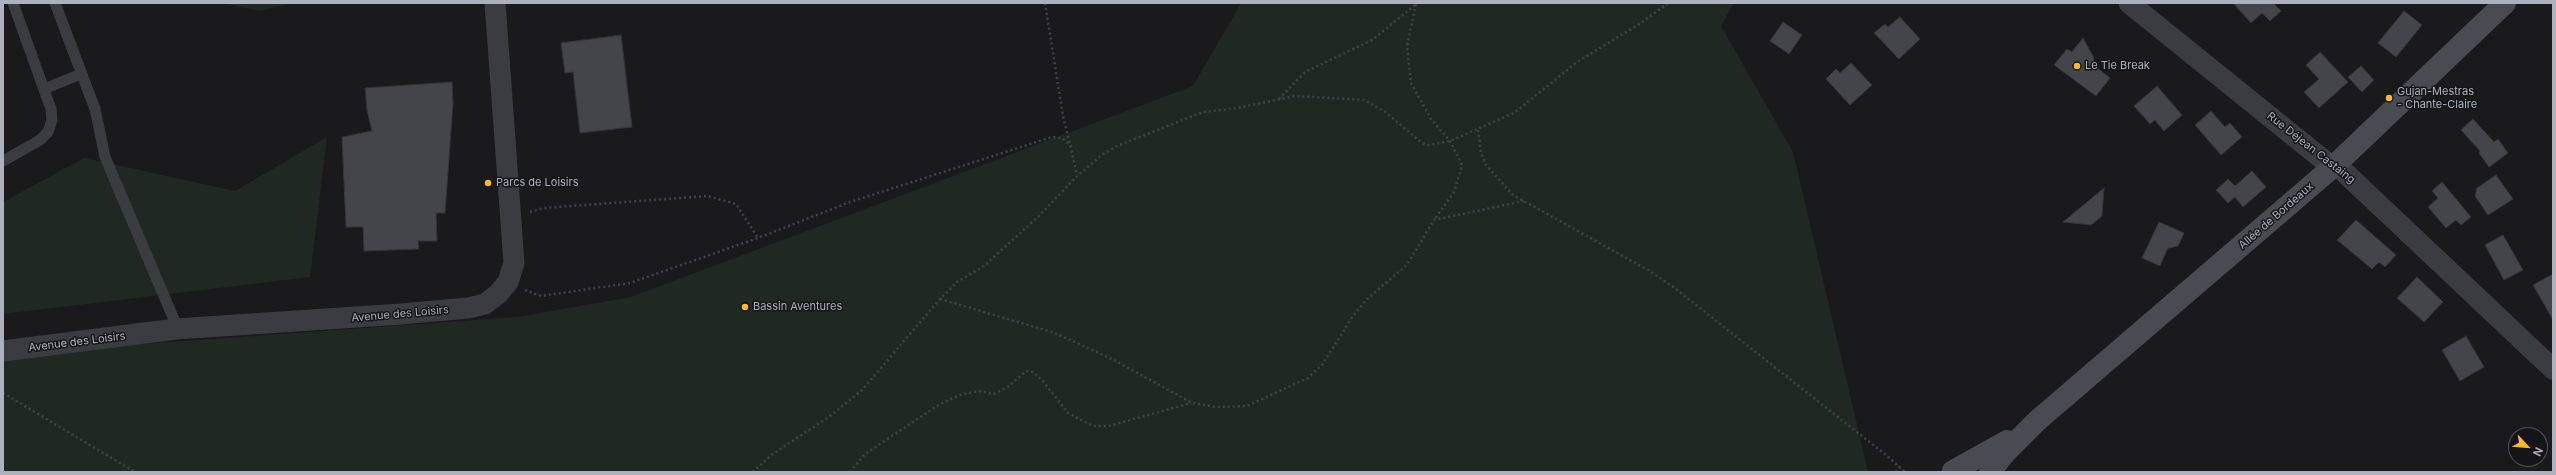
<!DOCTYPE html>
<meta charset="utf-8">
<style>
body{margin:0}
#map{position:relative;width:2556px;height:475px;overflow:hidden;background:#1a1a1d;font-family:Inter,sans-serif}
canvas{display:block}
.frame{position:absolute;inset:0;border:4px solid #acb1bd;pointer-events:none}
.north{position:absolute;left:2508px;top:427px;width:40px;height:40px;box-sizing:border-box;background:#151518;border:1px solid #51535a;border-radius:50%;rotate:116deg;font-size:11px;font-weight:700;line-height:16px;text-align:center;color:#acb1bd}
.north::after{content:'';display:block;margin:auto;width:14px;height:18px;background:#feb831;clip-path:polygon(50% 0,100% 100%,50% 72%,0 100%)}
</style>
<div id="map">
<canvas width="2556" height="475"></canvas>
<div class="frame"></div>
<div class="north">N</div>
</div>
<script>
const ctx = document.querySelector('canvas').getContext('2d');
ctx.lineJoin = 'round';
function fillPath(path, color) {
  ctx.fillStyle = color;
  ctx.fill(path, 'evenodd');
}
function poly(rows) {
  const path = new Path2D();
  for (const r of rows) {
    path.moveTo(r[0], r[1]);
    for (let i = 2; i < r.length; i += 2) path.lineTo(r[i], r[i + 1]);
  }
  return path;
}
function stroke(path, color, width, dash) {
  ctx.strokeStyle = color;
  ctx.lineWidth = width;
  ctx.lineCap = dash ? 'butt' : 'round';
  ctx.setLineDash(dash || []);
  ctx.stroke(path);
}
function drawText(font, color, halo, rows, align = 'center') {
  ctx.font = font + ' Inter,sans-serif';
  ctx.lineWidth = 3;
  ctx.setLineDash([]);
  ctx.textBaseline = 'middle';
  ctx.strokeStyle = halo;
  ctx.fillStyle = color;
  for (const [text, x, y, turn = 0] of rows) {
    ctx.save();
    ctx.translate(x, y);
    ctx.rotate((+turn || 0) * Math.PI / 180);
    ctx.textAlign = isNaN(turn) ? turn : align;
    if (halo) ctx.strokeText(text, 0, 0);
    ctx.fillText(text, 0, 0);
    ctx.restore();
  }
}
fillPath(poly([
 [223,3,290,3,261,11],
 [1241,3,1734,3,1721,26,1793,152,1868,472,3,472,3,354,518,317,631,297,1193,86],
 [327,137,310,277,3,314,3,202,84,158,235,191]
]), '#202921');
const building = poly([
 [2233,3,2273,3,2281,11,2270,21,2262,13,2251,23,2233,3],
 [2404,11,2422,25,2396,57,2378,43,2404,11],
 [1900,17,1920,39,1899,59,1874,33,1885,24,1888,27,1900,17],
 [1783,22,1802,35,1789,54,1770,41,1783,22],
 [621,35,632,127,580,133,573,72,565,73,561,43,621,35],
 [2083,38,2093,56,2095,66,2110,78,2096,96,2054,65,2067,49,2072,52,2083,38],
 [2320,52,2348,82,2319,108,2304,92,2319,79,2306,65,2320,52],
 [1851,63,1872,85,1850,105,1826,79,1836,69,1840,73,1851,63],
 [2361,66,2374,80,2362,92,2348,77,2361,66],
 [452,82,453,103,445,213,436,213,437,241,418,241,419,249,364,251,363,227,346,227,342,137,372,131,367,110,365,88,452,82],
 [2157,86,2182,115,2164,131,2155,120,2150,124,2134,106,2157,86],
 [2211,111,2225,127,2230,123,2242,137,2221,155,2195,125,2211,111],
 [2473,119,2494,142,2498,139,2508,153,2489,167,2479,153,2480,151,2461,130,2473,119],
 [2252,171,2266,187,2243,207,2235,197,2228,203,2216,190,2228,179,2235,186,2252,171],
 [2496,175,2513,199,2488,215,2475,196,2477,188,2496,175],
 [2442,182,2471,217,2461,225,2456,220,2446,228,2428,207,2438,198,2432,191,2442,182],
 [2104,188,2102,216,2091,225,2063,222,2104,188],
 [2356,220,2396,255,2385,267,2379,262,2372,269,2337,240,2356,220],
 [2159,222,2184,233,2178,246,2168,248,2160,266,2142,258,2159,222],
 [2503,235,2523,270,2504,280,2485,245,2503,235],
 [2553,274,2553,320,2533,285,2553,274],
 [2417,277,2443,302,2424,322,2397,298,2417,277],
 [2466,336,2484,367,2460,381,2442,350,2466,336]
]);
fillPath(building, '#44454a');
stroke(building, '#343439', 1);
stroke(poly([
 [1045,3,1063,116,1077,175],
 [1416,4,1407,46,1411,83,1431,119,1450,141,1462,165,1454,192,1434,220],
 [1279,99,1305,72,1372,40,1415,5],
 [1478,130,1481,153,1486,165,1513,195,1648,270,1672,286,1886,455,1905,472],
 [530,212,544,208,707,196,736,204,758,238],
 [525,290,541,296,630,283,758,238,850,202,1052,137,1062,138,1072,147],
 [940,299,1055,333,1114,360,1192,403,1217,407,1247,406,1308,378,1322,365,1353,316,1367,299,1407,265,1434,220,1524,201],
 [3,393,135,472],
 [753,472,770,456,830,416,862,390,940,299,957,282,984,266,1039,216,1077,176,1103,154,1117,146,1203,112,1238,108,1295,96,1364,100,1384,111,1422,143,1428,145,1450,141,1514,113,1577,62,1641,23,1668,3],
 [850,472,865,454,940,404,960,395,979,391,994,394,1009,386,1026,371,1033,372,1042,380,1068,413,1093,426,1109,426,1191,403],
 [1896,472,1899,467]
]), '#414349', 2.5, [2, 3]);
stroke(poly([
 [55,3,95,109,105,157,175,322,176,329],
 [44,89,81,74],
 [3,161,40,140,48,132,52,120,51,109,13,3]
]), '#3b3c42', 11);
stroke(poly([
 [2129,3,2326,162,2342,170,2553,369],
 [3,351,176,329,401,314,468,308,485,304,498,294,508,282,514,263,495,3]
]), '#3b3c42', 21);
stroke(poly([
 [1953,471,2007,441],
 [1990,472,2004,454,2038,420,2334,166,2505,3]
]), '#494b52', 22);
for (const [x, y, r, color] of [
 [2077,66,4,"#feb831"],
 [2389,98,4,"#feb831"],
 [488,183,4,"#feb831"],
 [745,307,4,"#feb831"]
]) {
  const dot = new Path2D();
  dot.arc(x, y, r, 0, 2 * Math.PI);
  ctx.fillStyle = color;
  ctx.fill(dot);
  stroke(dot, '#151518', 1.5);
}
drawText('11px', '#acb1bd', '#151518', [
 ["Le Tie Break",2085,66],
 ["Gujan-Mestras",2397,92],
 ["- Chante-Claire",2397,105],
 ["Parcs de Loisirs",496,183],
 ["Bassin Aventures",753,307]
], 'left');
drawText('11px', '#acb1bd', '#151518', [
 ["Rue Déjean Castaing",2311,148,38],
 ["Allée de Bordeaux",2276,216,-41],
 ["Avenue des Loisirs",400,314,-5],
 ["Avenue des Loisirs",77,342,-7]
]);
</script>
